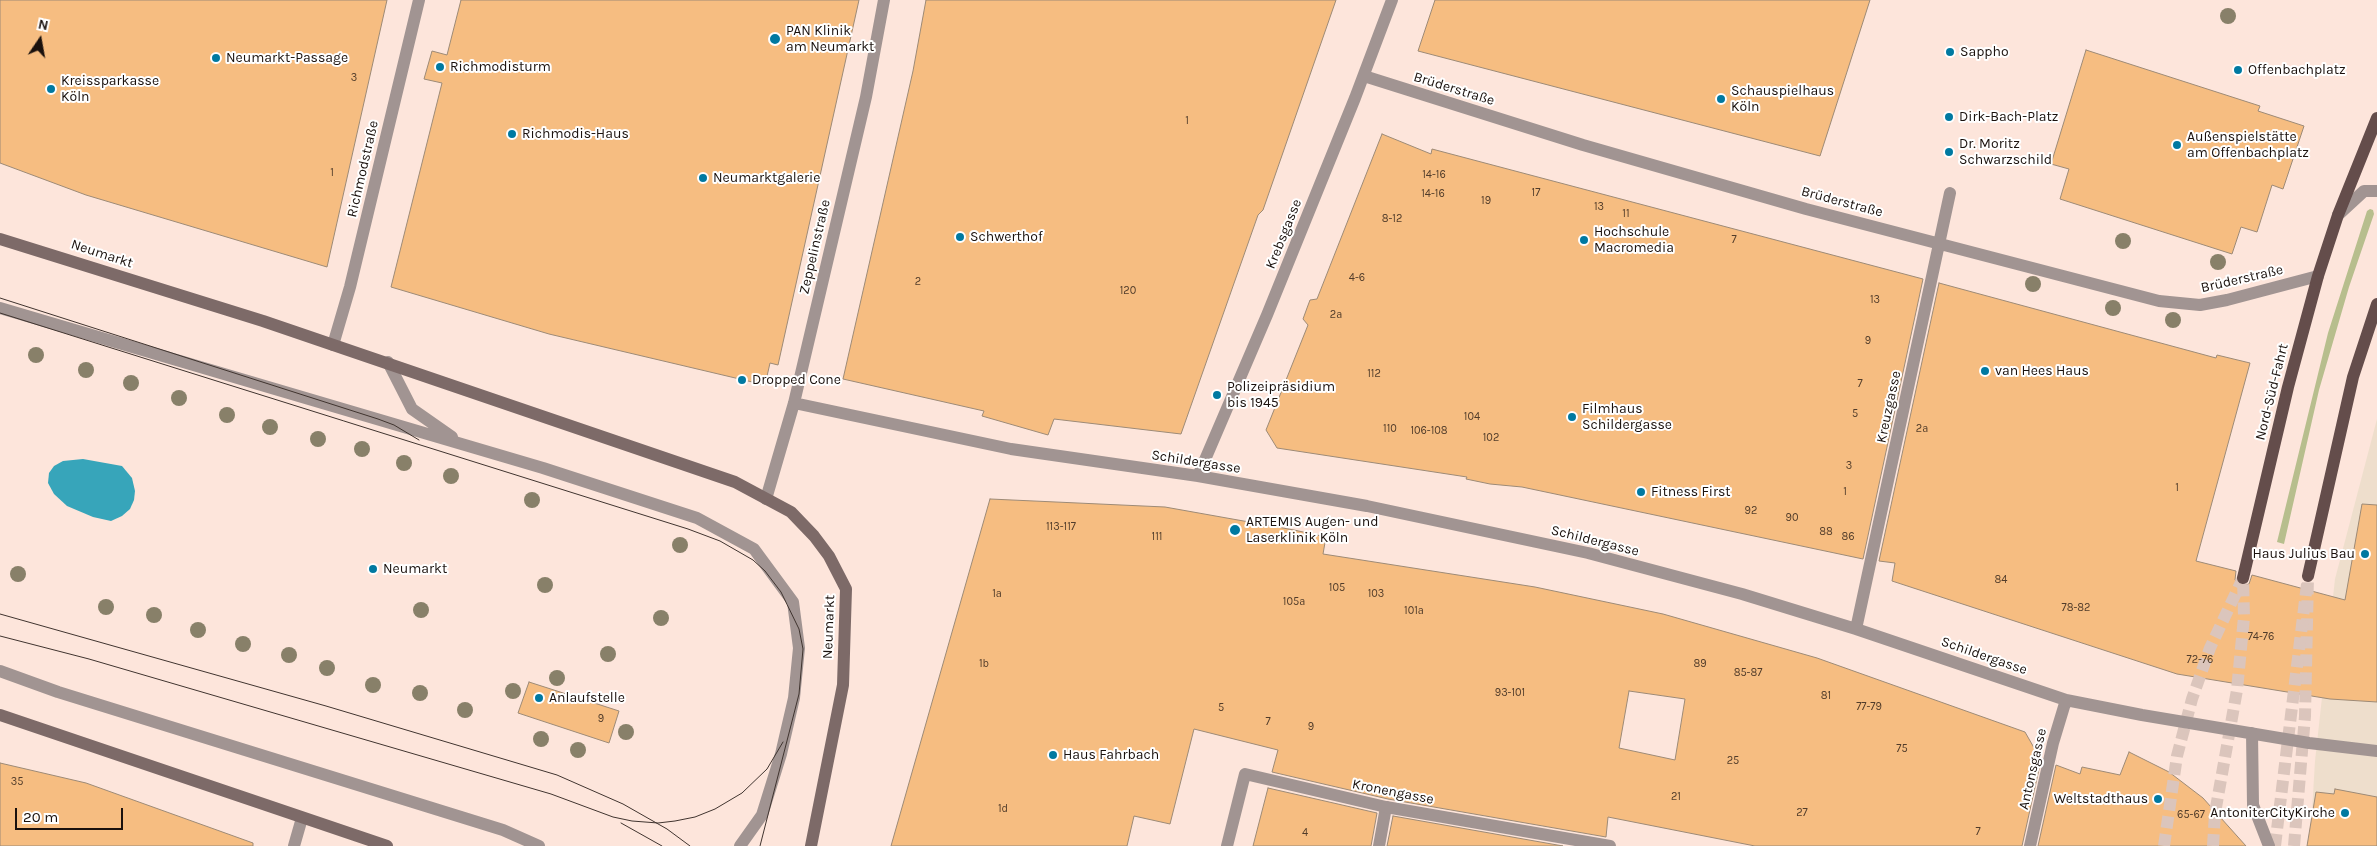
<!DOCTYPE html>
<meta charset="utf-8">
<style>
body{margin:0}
#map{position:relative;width:2377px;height:846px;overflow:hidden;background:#fde5db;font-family:Karla,sans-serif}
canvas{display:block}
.north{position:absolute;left:15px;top:15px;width:50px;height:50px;-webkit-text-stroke:4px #fff;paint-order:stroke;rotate:12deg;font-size:14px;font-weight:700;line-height:20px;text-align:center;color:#1a110d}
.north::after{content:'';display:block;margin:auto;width:18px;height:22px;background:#1a110d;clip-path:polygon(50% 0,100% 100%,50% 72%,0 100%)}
.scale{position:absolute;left:15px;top:808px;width:108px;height:22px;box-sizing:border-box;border:2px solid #1a110d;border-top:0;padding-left:6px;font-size:15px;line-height:18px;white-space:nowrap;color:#1a110d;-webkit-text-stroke:4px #fff;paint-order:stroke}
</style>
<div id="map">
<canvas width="2377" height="846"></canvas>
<div class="north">N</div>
<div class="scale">20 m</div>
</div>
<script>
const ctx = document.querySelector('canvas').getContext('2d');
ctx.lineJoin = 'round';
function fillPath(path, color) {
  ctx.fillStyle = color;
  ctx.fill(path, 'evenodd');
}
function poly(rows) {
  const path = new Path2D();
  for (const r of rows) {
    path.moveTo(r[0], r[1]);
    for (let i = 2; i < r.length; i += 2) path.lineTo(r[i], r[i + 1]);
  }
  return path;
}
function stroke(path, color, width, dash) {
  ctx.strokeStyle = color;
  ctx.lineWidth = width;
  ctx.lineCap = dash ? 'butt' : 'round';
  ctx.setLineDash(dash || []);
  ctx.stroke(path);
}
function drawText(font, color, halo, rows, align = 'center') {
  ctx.font = font + ' Karla,sans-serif';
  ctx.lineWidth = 4;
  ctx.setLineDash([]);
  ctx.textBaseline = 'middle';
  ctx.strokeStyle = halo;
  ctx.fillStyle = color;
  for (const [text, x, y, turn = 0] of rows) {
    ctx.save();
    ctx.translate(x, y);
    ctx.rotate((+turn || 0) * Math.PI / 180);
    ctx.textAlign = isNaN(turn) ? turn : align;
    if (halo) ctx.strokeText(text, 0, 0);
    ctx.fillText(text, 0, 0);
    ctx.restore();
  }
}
fillPath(poly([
 [2377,419,2377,846,2310,846,2315,761,2335,579]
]), '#eedecc');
fillPath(poly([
 [2370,209,2373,210,2374,214,2349,287,2319,390,2284,544,2277,542,2328,333,2367,211]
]), '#b7be8d');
fillPath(poly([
 [83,459,122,466,132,478,135,491,134,500,130,509,122,516,111,521,93,517,67,506,54,494,48,483,49,473,54,466,63,461]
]), '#37a5ba');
const building = poly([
 [0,0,387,0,327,267,86,195,0,163,0,0],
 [461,0,859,0,778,365,770,363,765,385,549,334,391,287,442,83,424,79,432,51,447,55,461,0],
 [926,0,1336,0,1263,210,1258,215,1181,434,1054,419,1048,435,982,416,984,411,843,379,913,71,926,0],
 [1435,0,1870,0,1820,156,1418,51,1435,0],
 [2086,50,2260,106,2258,111,2304,126,2283,189,2272,185,2257,232,2241,227,2232,254,2060,199,2069,169,2051,164,2086,50],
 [1382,134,1431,154,1432,149,1923,279,1863,559,1522,487,1490,484,1466,479,1467,477,1277,448,1266,430,1308,325,1303,319,1307,308,1310,300,1317,299,1382,134],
 [1939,283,2216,358,2217,355,2250,363,2196,561,2236,571,2235,580,2241,586,2249,584,2252,575,2345,600,2362,504,2377,505,2377,702,2330,699,2177,674,1892,581,1895,563,1879,561,1939,283],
 [990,499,1165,507,1294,530,1326,537,1323,554,1535,587,1663,614,1817,658,2025,732,2041,760,2022,846,1755,846,1608,817,1606,837,1388,799,1272,772,1278,750,1194,729,1170,824,1134,816,1127,846,891,846,990,499],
 [1629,691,1685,699,1675,760,1619,748,1629,691],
 [529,682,619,711,609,743,518,713,529,682],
 [2129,752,2169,772,2203,798,2246,846,2038,846,2056,765,2080,774,2082,767,2120,775,2129,752],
 [0,763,86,783,253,843,253,846,0,846,0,763],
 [1268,788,1377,813,1371,846,1253,846,1268,788],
 [2335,789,2377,797,2377,846,2307,846,2316,792,2334,794,2335,789],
 [1393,816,1563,846,1387,846,1393,816]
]);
fillPath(building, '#f6bd81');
stroke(building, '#9d8a76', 1);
stroke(poly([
 [2164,846,2177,756,2192,699,2210,648,2243,578],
 [2294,846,2305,716,2308,576]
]), '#dbc5bc', 12, [12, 6]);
stroke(poly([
 [2213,846,2215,813,2237,690,2244,617,2243,578],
 [2275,846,2308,576]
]), '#dbc5bc', 12, [12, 6]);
stroke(poly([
 [0,308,543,468,697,518,754,549,793,602,799,648,794,698,781,754,762,815,740,846],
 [388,362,412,409,452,437],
 [0,671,58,692,503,830,539,846],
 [1379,846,1386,807]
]), '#a19492', 12);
stroke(poly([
 [1364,76,1583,145,1806,209,2159,301,2200,305,2227,300,2318,276],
 [2338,215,2364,191,2377,191],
 [333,345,350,287,419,0],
 [794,403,1011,449,1198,476,1367,506,1588,553,1742,594,1856,629,2066,700,2142,715,2309,743,2377,751],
 [1198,476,1267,315,1355,98,1392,0],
 [766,499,794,403,866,97,884,0],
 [1856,629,1950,193],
 [2252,733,2253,805,2269,846],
 [294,846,302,818],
 [1227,846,1245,774,1386,807,1610,846],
 [2030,846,2053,743,2066,700]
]), '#a19492', 12);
stroke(poly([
 [0,239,263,321,735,482,791,512,814,536,829,556,846,589,843,685,811,846],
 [0,715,387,846]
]), '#7d6a68', 12);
stroke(poly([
 [2308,576,2353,377,2377,304],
 [2243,578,2288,387,2318,276,2338,215,2377,118]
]), '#644d4b', 12);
stroke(poly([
 [0,298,378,419,394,425,419,440],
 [0,313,688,529,720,541,753,560,765,571,781,592,799,629,803,649,799,694,760,846],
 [0,614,326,706,557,775,623,804,667,829,690,846],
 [0,636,89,659,551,794,613,817,632,821,658,823,675,821,695,817,715,809,742,793,767,769,783,742],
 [621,823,662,846]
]), '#40342f', 1);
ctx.fillStyle = '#888069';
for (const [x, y] of [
 [2228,16],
 [2123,241],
 [2218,262],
 [2033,284],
 [2113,308],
 [2173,320],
 [36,355],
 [86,370],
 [131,383],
 [179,398],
 [227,415],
 [270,427],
 [318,439],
 [362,449],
 [404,463],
 [451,476],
 [532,500],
 [680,545],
 [18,574],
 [545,585],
 [106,607],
 [421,610],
 [154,615],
 [661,618],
 [198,630],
 [243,644],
 [608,654],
 [289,655],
 [327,668],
 [557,678],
 [373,685],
 [513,691],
 [420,693],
 [465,710],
 [626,732],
 [541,739],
 [578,750]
]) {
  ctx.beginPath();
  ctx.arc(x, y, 8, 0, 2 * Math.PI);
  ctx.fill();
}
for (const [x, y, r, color] of [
 [775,39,6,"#0079a1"],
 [1950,52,5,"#0079a1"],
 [216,58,5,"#0079a1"],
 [440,67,5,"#0079a1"],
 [2238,70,5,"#0079a1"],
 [51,89,5,"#0079a1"],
 [1721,99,5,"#0079a1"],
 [1949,117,5,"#0079a1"],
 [512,134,5,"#0079a1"],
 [2177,145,5,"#0079a1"],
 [1949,152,5,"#0079a1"],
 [703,178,5,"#0079a1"],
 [960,237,5,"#0079a1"],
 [1584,240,5,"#0079a1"],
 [1985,371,5,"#0079a1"],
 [742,380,5,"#0079a1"],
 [1217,395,5,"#0079a1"],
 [1572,417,5,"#0079a1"],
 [1641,492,5,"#0079a1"],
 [1235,530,6,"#0079a1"],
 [2365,554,5,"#0079a1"],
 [373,569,5,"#0079a1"],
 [539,698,5,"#0079a1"],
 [1053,755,5,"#0079a1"],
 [2158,799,5,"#0079a1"],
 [2345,813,5,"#0079a1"]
]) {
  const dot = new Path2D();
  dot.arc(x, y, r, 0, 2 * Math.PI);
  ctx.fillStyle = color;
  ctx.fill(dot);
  stroke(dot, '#fff', 2);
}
drawText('11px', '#513c2a', null, [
 ["3",354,78],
 ["1",1187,121],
 ["1",332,173],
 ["14-16",1434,175],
 ["17",1536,193],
 ["14-16",1433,194],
 ["19",1486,201],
 ["13",1599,207],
 ["11",1626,214],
 ["8-12",1392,219],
 ["7",1734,240],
 ["4-6",1357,278],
 ["2",918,282],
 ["120",1128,291],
 ["13",1875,300],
 ["2a",1336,315],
 ["9",1868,341],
 ["112",1374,374],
 ["7",1860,384],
 ["5",1855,414],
 ["104",1472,417],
 ["110",1390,429],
 ["2a",1922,429],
 ["106-108",1429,431],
 ["102",1491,438],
 ["3",1849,466],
 ["1",2177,488],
 ["1",1845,492],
 ["92",1751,511],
 ["90",1792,518],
 ["113-117",1061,527],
 ["88",1826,532],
 ["111",1157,537],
 ["86",1848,537],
 ["84",2001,580],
 ["105",1337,588],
 ["1a",997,594],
 ["103",1376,594],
 ["105a",1294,602],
 ["78-82",2076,608],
 ["101a",1414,611],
 ["74-76",2261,637],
 ["72-76",2200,660],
 ["1b",984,664],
 ["89",1700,664],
 ["85-87",1748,673],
 ["93-101",1510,693],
 ["81",1826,696],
 ["77-79",1869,707],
 ["5",1221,708],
 ["9",601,719],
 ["7",1268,722],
 ["9",1311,727],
 ["75",1902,749],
 ["25",1733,761],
 ["35",17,782],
 ["21",1676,797],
 ["1d",1003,809],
 ["27",1802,813],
 ["65-67",2191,815],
 ["7",1978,832],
 ["4",1305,833]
]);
drawText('14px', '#1a110d', '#fff', [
 ["PAN Klinik",786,31],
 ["am Neumarkt",786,47],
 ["Sappho",1960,52],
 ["Neumarkt-Passage",226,58],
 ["Richmodisturm",450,67],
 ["Offenbachplatz",2248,70],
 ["Kreissparkasse",61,81],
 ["Köln",61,97],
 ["Schauspielhaus",1731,91],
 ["Köln",1731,107],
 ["Dirk-Bach-Platz",1959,117],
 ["Richmodis-Haus",522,134],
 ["Außenspielstätte",2187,137],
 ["am Offenbachplatz",2187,153],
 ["Dr. Moritz",1959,144],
 ["Schwarzschild",1959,160],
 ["Neumarktgalerie",713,178],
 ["Hochschule",1594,232],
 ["Macromedia",1594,248],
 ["Schwerthof",970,237],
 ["van Hees Haus",1995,371],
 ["Dropped Cone",752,380],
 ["Polizeipräsidium",1227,387],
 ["bis 1945",1227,403],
 ["Filmhaus",1582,409],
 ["Schildergasse",1582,425],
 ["Fitness First",1651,492],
 ["ARTEMIS Augen- und",1246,522],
 ["Laserklinik Köln",1246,538],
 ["Haus Julius Bau",2355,554,"right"],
 ["Neumarkt",383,569],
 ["Anlaufstelle",549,698],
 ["Haus Fahrbach",1063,755],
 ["Weltstadthaus",2148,799,"right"],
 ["AntoniterCityKirche",2335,813,"right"]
], 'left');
drawText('14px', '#1a110d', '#fff', [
 ["Brüderstraße",1454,89,17],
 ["Richmodstraße",363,169,-77],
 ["Brüderstraße",1842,202,15],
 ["Krebsgasse",1284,234,-68],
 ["Zeppelinstraße",815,247,-77],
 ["Neumarkt",102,254,18],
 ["Brüderstraße",2242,279,-13],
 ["Nord-Süd-Fahrt",2272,392,-76],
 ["Kreuzgasse",1889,407,-78],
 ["Schildergasse",1196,462,9],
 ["Schildergasse",1595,541,14],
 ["Neumarkt",829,627,-88],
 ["Schildergasse",1984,656,19],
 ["Antonsgasse",2033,769,-77],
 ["Kronengasse",1393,792,11]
]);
</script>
